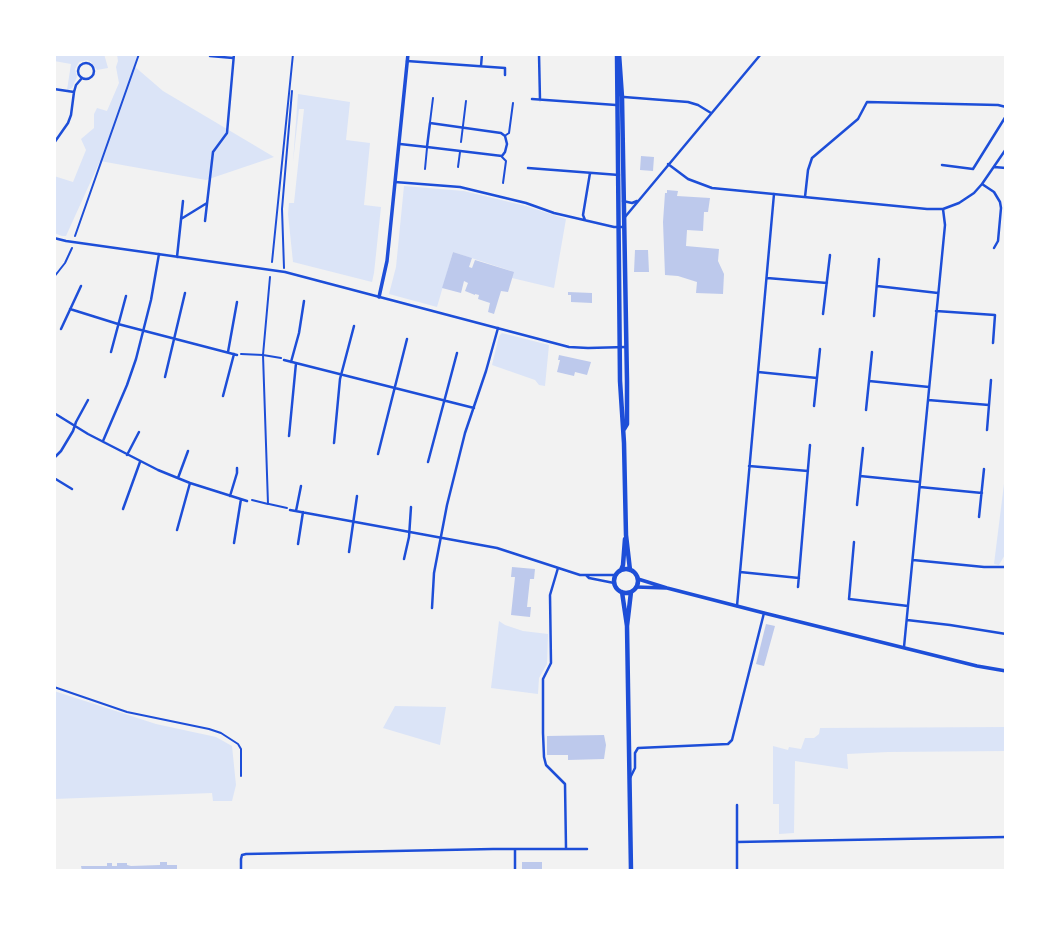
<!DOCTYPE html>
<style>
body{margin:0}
#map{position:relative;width:1060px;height:925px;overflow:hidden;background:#f2f2f2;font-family:"PT Sans Narrow",sans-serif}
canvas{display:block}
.frame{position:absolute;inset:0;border:56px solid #fff;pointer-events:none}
</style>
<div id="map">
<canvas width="1060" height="925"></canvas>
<div class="frame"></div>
</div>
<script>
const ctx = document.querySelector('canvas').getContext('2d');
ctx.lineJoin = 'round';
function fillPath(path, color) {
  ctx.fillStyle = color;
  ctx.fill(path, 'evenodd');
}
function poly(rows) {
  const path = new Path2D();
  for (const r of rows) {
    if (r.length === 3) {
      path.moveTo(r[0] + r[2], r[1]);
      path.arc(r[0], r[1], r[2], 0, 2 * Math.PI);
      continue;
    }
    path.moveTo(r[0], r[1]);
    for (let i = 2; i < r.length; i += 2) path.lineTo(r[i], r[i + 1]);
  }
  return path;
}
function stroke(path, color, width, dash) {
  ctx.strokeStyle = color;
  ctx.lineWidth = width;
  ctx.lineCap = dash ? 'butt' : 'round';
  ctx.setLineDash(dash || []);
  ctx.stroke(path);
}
fillPath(poly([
 [54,54,104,54,108,68,97,70,91,62,87,60,79,62,75,69,77,77,72,88,68,90,67,90,71,64,54,61],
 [117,54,138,54,134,66,163,91,274,157,206,180,100,161,66,236,62,236,54,233,54,176,73,182,86,150,81,139,94,128,94,114,97,108,107,111,119,83,116,67,118,61],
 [298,94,350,102,346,140,370,143,364,205,381,207,374,273,372,282,293,262,288,214,289,203,294,203,304,109,299,109,293,162],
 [404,186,464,191,526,206,566,219,554,288,512,278,511,271,453,252,437,307,389,294,396,267],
 [502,333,549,345,545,386,539,385,535,380,492,365,499,336],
 [1006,468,1006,553,999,565,994,564],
 [499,621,505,625,523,631,548,634,547,664,539,678,538,694,491,688],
 [54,691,156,724,216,737,232,746,236,785,232,801,213,801,212,793,54,799],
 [395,706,446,707,440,745,383,728],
 [1006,727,1006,751,888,752,847,754,848,769,795,761,794,833,779,834,779,804,773,804,773,746,788,750,789,747,801,749,805,738,814,738,819,734,820,728]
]), '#dbe4f7');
fillPath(poly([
 [641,156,654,157,653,171,640,170],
 [667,190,678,191,677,196,710,198,708,212,704,212,703,231,687,230,686,246,719,249,718,261,724,274,723,294,696,293,697,282,678,276,665,275,663,222,665,193,667,193],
 [635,250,648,250,649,272,634,272],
 [453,252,472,258,469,267,472,268,475,260,514,272,508,292,501,291,494,314,488,312,490,303,478,299,479,295,475,294,475,295,465,291,468,283,464,281,461,293,442,288],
 [568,292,592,293,592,303,571,302,571,295,568,295],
 [559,355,591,362,587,375,575,372,574,376,557,372,560,360,558,360],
 [512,567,535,569,534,579,530,579,527,607,531,607,530,617,511,615,515,577,511,577],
 [766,624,775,626,764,666,756,664],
 [604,735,606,745,604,759,568,760,568,755,547,755,547,736],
 [160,862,167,862,167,865,177,865,177,871,82,871,81,866,107,866,107,863,112,863,112,866,117,866,117,863,127,863,127,865,131,866,160,865],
 [522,862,542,862,542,871,522,871]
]), '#bdc9ec');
stroke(poly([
 [75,236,139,54],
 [272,262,293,54],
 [284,268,282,209,292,91],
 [54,277,65,263,72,248],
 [241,354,263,355,281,358],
 [252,500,268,504,263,355,270,277],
 [269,504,287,508],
 [54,687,127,712,209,729,221,733,238,744,241,749,241,776]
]), '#1d4ed8', 2);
stroke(poly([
 [430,122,433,98],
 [506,135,509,133,513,103],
 [461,142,466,101],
 [502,157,506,161,503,183],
 [458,167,460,152],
 [425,169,427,148]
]), '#1d4ed8', 2);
stroke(poly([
 [210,54,210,56,233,58],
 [539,54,540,100],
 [407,61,505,68,505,75],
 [86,71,8],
 [481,66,482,54],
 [54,89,74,92],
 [624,97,688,102,698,105,711,113],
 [532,99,616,105],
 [54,143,68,123,71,115,74,92,76,85,82,78],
 [400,144,427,147,430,123,501,133,505,136,507,144,505,152,502,156,427,147],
 [668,164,688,179,712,188,927,209,943,209,959,203,974,193,982,184,1006,149],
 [942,165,973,169,1006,116],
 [994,167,1006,168],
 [528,168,619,175],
 [395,182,460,187,526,203,554,213,614,227,624,227],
 [982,184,994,192,1000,202,1001,208,998,241,994,248],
 [805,197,808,170,812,158,858,119,867,102,998,105,1006,107],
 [623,201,632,203,637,201],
 [625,217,761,54],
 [181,219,207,203],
 [585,220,583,215,590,173],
 [205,221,213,152,227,133,234,54],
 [54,238,66,241,285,272,569,347,588,348,626,347],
 [177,257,183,201],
 [767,278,827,283],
 [877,286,938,293],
 [70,309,118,324,237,355],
 [936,311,995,315,993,343],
 [823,314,830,255],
 [874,316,879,259],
 [61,329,81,286],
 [111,352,126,296],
 [228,352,237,302],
 [284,360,474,408],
 [291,362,299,333,304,301],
 [758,372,817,378],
 [165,377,185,293],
 [869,381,929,387],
 [223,396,234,354],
 [928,400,989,405],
 [814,406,820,349],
 [866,410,872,352],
 [54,413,88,434,158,470,190,483,247,501],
 [987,430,991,380],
 [289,436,296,363],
 [103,441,127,385,136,359,151,300,159,254],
 [334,443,340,379,354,326],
 [378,454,407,339],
 [127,455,139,432],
 [54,458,61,451,73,431,76,422,88,400],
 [428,462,457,353],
 [749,466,808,471],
 [860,476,920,482],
 [54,478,72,489],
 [178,478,188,451],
 [920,487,982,493],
 [230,496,237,473,237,468],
 [857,505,863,448],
 [123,509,140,462],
 [290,510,497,548,580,575,616,575],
 [296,511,301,486],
 [979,517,984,469],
 [177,530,190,483],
 [854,542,849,599,908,606],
 [234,543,241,499],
 [298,544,303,512],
 [349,552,357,496],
 [404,559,409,537,411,507],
 [913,560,984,567,1006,567],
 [558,568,550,595,551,663,543,679,543,733,544,757,546,765,565,784,566,848],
 [740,572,799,578],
 [586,575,589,578,614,583],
 [798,587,810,445],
 [737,606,774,194],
 [432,608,434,573,447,505,465,433,486,371,498,328],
 [907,620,950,625,1006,634],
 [904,647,945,225,943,209],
 [630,778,635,768,635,753,638,748,728,744,732,740,764,613],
 [737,805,737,871],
 [737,842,1006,837],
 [515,850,515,871],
 [241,871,241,859,242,855,246,854,493,849,587,849]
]), '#1d4ed8', 2.5);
stroke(poly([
 [379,297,387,261,408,54],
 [638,579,667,588,764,613,977,666,1006,671],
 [636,587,666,588]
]), '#1d4ed8', 3.5);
stroke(poly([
 [617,54,620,381,624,443,626,535,630,570],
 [619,54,622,97,627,381,627,424,624,429],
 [626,581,12],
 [621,570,623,565,625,539],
 [622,592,627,626,631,871],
 [627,626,631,592]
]), '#1d4ed8', 4.5);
</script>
